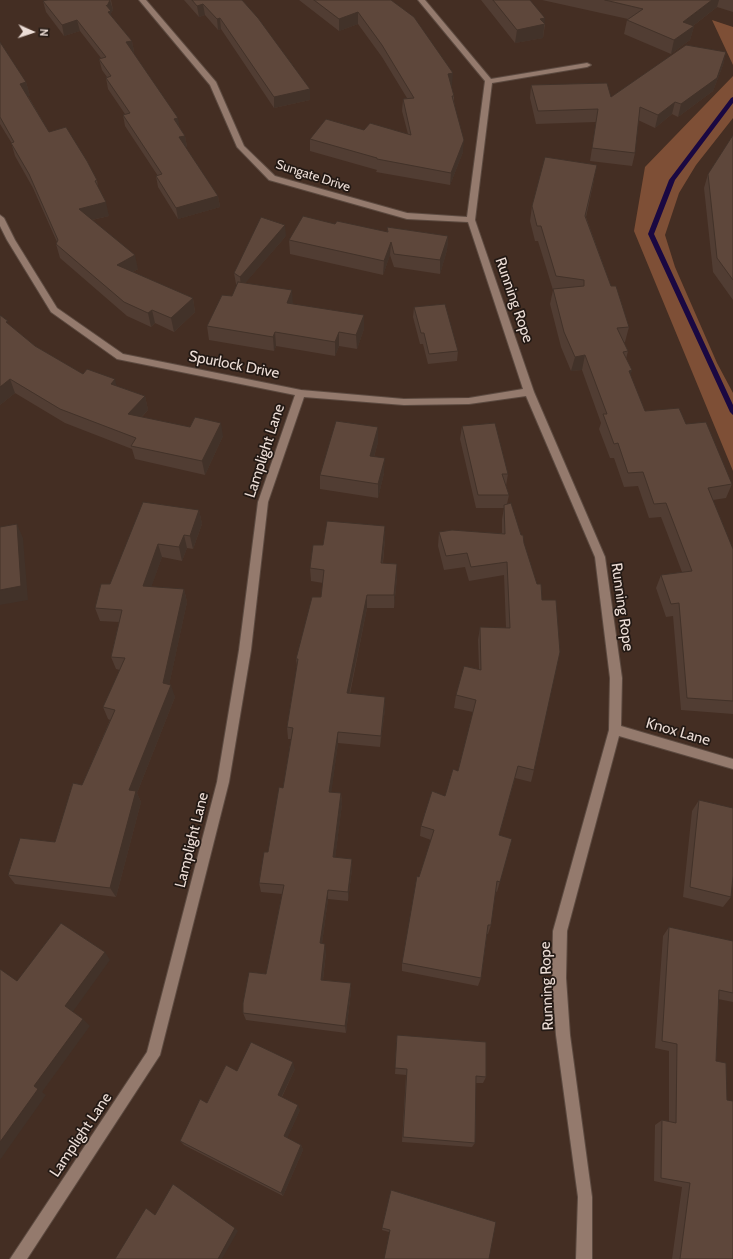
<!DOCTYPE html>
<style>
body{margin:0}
#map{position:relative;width:733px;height:1259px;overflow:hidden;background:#442e23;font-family:Cabin,sans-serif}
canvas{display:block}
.north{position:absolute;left:12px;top:12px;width:40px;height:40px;-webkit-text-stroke:3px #231914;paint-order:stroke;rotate:93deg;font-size:11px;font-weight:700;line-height:16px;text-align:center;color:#ecddd6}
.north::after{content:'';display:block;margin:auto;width:14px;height:18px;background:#ecddd6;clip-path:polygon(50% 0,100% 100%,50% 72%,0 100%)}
</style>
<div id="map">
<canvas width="733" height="1259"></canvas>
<div class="north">N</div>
</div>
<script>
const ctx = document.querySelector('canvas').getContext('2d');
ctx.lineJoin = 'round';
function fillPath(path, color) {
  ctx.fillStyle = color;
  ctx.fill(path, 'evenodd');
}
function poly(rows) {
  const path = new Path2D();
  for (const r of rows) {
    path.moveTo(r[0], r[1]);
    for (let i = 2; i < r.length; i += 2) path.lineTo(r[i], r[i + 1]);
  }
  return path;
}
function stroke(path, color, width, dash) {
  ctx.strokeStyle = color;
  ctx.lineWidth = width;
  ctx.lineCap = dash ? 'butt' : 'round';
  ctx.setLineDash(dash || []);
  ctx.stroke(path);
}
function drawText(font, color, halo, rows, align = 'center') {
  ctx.font = font + ' Cabin,sans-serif';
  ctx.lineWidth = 3.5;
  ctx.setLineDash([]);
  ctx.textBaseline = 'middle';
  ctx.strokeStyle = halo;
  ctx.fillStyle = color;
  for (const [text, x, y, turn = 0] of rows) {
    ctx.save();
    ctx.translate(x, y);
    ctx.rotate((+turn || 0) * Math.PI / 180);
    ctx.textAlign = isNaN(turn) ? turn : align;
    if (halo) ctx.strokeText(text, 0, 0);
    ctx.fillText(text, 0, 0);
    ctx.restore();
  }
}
fillPath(poly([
 [712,20,733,27,733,65],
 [733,76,733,118,696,165,679,193,665,235,675,267,717,363,733,393,733,471,634,231,645,167]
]), '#7e4f36');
fillPath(poly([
 [733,97,733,103,675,180,654,234,733,405,733,415,730,412,648,234,669,180,731,98,733,97]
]), '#1a0842');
const minor = poly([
 [139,0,146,0,216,82,244,146,275,176,407,213,467,217,485,81,418,0,425,0,491,79,587,63,591,65,587,67,492,83,475,220,534,392,605,557,622,678,621,726,733,759,733,769,619,736,567,931,566,978,570,1035,592,1197,592,1259,576,1259,578,1197,556,1035,552,978,553,931,609,730,610,678,595,557,526,396,469,404,404,405,304,397,268,502,251,650,229,782,160,1055,27,1259,10,1259,147,1052,217,782,239,650,258,502,295,395,117,359,51,312,7,240,0,226,0,215,4,218,15,240,57,308,123,354,301,390,404,399,469,398,523,389,468,222,407,219,269,180,237,147,210,85,139,0]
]);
stroke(minor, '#5c4a40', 2);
fillPath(minor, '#947a6d');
fillPath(poly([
 [111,0,113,10,111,13,111,16,132,41,134,52,133,52,185,136,187,147,185,147,218,196,220,207,178,219,158,187,156,176,158,176,125,126,123,115,125,114,108,89,106,78,107,77,102,70,99,59,101,58,80,31,64,36,46,12,43,1],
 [184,0,242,0,310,89,310,100,274,108,221,29,218,30,205,15,199,17],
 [299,0,391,0,452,85,451,85,454,96,454,101,463,152,450,185,376,172,377,170,310,151,310,139,364,130,408,134,402,111,403,99,407,98,382,57,358,24,339,31],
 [481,0,530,0,545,24,543,38,515,43],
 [542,0,733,0,733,12,717,7,693,26,694,26,690,40,671,54,624,34,627,20,628,19],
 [0,42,26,82,30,96,28,96,49,132,97,180,98,187,109,216,92,220,138,269,133,272,193,298,195,312,174,332,155,323,151,327,127,316,60,258,56,244,57,242,33,188,15,156,11,142,0,124],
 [726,52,723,65,713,91,678,117,672,114,655,128,638,120,635,153,632,166,590,161,596,122,536,124,530,98,531,85,611,97],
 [733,135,733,300,713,272,704,188,708,174],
 [594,180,586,217,611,286,629,327,625,342,624,342,628,351,626,359,632,370,630,375,645,411,686,424,732,484,726,498,713,500,733,549,733,714,681,710,673,616,666,617,656,588,661,575,682,572,661,517,649,518,638,486,624,487,614,458,610,458,599,429,601,423,582,370,571,371,561,347,550,304,553,290,538,241,535,241,530,221,532,206],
 [335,224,387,232,387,227,448,236,447,250,440,274,394,267,390,255,383,275,290,254,289,240],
 [286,236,245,283,293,304,364,329,357,349,339,346,335,356,276,346,274,351,209,340,207,326,232,296,237,285,236,284,234,273],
 [414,307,458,351,457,361,428,364,423,344,420,344,413,317],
 [9,325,35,346,83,374,145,396,148,410,142,417,223,436,205,475,135,459,132,449,65,423,15,393,0,405],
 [462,426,508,474,506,486,509,495,507,504,534,770,531,782,515,778,499,835,512,839,497,892,495,891,491,925,488,934,487,934,481,978,478,986,402,971,402,963,419,877,431,840,420,836,421,826,445,796,458,771,473,712,454,708,456,695,479,669,478,640,480,627,506,628,504,575,469,581,465,567,444,570,438,546,439,532,502,533,502,519,504,508,476,508,460,439],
 [378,427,378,442,374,457,384,473,378,498,320,489,320,475],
 [199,510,202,524,193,549,187,548,182,561,162,557,151,587,184,589,187,602,169,685,175,697,137,793,141,802,116,897,15,884,8,875,55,842,82,785,110,720,108,719,103,707,120,670,116,669,111,657,119,622,100,621,95,608,110,584],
 [385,539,383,563,397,564,397,577,394,608,367,608,350,694,385,697,385,709,380,747,338,743,331,792,341,793,342,804,335,858,352,859,352,869,348,901,328,899,322,943,326,952,323,980,351,983,351,991,346,1033,246,1020,243,1013,266,974,282,894,261,892,259,883,268,852,283,788,291,739,288,739,287,727,297,666,296,659,321,597,323,583,311,581,310,568,323,545],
 [699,800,733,808,733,882,731,897,723,907,683,897,692,811],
 [669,927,733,941,733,1002,718,999,716,1061,727,1100,733,1259,672,1259,682,1187,654,1181,655,1125,662,1120,669,1121,669,1051,655,1048,663,936],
 [397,1035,486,1077,483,1083,476,1083,475,1143,472,1147,402,1142,406,1075,395,1074],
 [295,1069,282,1097,300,1110,287,1138,301,1145,303,1150,283,1196,184,1145,180,1141,207,1103,237,1071],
 [391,1190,496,1222,389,1232,382,1230]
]), '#513d33');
fillPath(poly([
 [110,0,113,10,111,13,113,22,110,23,107,6],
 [712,0,719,0,717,7,680,36,683,22],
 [203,4,205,15,199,17,197,6],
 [358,12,358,24,339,31,339,19],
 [220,18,221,29,218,30,217,19],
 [545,18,543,38,515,43,517,30,540,19],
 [77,20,80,31,64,36,62,25],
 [694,26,690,40,671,54,674,40],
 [132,41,134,52,128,53,126,42],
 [726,52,723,65,713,91,678,117,681,104],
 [453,73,452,85,447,86,448,74],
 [26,82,30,96,24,98,20,84],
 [310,89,310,100,274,108,274,97],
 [675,102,672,114,655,128,658,115],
 [178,118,180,129,174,119],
 [185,136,187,147,181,148,179,137],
 [464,140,463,152,450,185,451,173],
 [218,196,220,207,178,219,176,208],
 [106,202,109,216,82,222,79,209],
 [285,225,286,236,241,288,240,277],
 [448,236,447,250,440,274,440,260],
 [391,242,390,255,383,275,384,261],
 [135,255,138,269,120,279,117,265],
 [292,290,293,304,287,303],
 [193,298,195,312,174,332,171,318],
 [152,310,155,323,151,327,148,313],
 [364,315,364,329,357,349,356,335],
 [275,332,276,346,274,351,273,337],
 [339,332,339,346,335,356,335,342],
 [585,355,582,370,571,371,575,357],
 [632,370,628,385,629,371],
 [10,379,15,393,0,405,0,387],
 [115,379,118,393,111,384],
 [145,396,148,410,132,427,128,414],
 [221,423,223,436,205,475,202,461],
 [378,427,378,442,370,471,370,456],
 [385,458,384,473,378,498,378,484],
 [199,510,202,524,193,549,190,536],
 [17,524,23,538,28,600,0,605,0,590],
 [385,526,385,539,381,576,381,563],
 [184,535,187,548,182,561,179,547],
 [158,544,162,557,147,599,143,586],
 [397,564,397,577,394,608,394,595],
 [184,589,187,602,167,695,163,683],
 [367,595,367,608,347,705,347,693],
 [171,685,175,697,137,793,141,802,116,897,110,888,129,790],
 [385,697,385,709,380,747,381,736],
 [338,732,338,743,330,803,329,792],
 [341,793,342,804,334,867,333,857],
 [352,859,352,869,348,901,348,892],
 [328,890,328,899,321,951,320,943],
 [325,944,326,952,322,987,321,980],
 [105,952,110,960,72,1013,65,1006],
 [351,983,351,991,346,1033,345,1026],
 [83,1019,90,1026,42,1092,46,1095,0,1160,0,1142,34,1086],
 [293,1062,295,1069,280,1100,278,1095],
 [298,1105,300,1110,286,1141,284,1136],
 [301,1145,303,1150,283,1196,281,1193],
 [235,1228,238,1231,222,1259,218,1259]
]), '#423229');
const building = poly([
 [47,0,110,0,107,6,106,5,111,11,108,12,132,41,126,42,178,118,174,119,185,136,179,137,218,196,176,208,156,176,162,174,123,115,130,113,106,78,111,76,99,59,106,57,77,20,62,25,43,1,47,0],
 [192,0,242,0,258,18,310,89,274,97,220,18,217,19,203,4,197,6,192,0],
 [314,0,391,0,414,17,453,73,448,74,454,96,452,96,464,140,451,173,377,159,377,158,310,139,326,119,364,130,370,123,411,135,403,99,414,98,382,45,358,12,339,19,314,0],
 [493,0,530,0,545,18,540,19,545,24,517,30,493,0],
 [605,0,712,0,683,22,694,26,674,40,627,20,643,9,605,0],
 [0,42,26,82,20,84,49,132,66,127,87,161,97,180,95,181,106,202,79,209,135,255,117,265,193,298,171,318,152,310,148,313,124,302,56,244,58,240,29,174,11,143,14,142,0,117,0,42],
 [686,45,726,52,717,78,681,104,675,102,658,115,640,107,635,153,592,148,598,109,538,111,531,85,607,83,611,97,686,45],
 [733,135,733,280,717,258,708,174,733,135],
 [545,157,597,165,585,216,611,286,616,286,629,327,617,328,628,351,623,352,632,370,629,371,645,411,679,408,686,424,706,422,732,484,708,488,733,549,733,701,687,698,679,603,671,604,661,575,692,571,666,503,654,504,643,472,628,473,618,443,614,444,603,414,607,414,585,355,575,357,564,332,553,289,584,286,584,280,556,276,541,226,537,226,532,206,545,157],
 [303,216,335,224,337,221,388,232,387,227,448,236,440,260,394,254,391,242,384,261,289,240,303,216],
 [261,217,285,225,240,277,234,273,261,217],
 [238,282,292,290,287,303,364,315,356,335,339,332,335,342,275,332,273,337,207,326,222,295,232,296,238,282],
 [445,304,458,351,429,354,424,333,421,333,414,307,445,304],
 [0,315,8,321,6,322,35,346,83,374,87,369,115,379,111,384,145,396,128,414,190,427,195,417,221,423,202,461,131,446,136,438,60,409,10,379,0,387,0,315],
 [336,421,378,427,370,456,385,458,378,484,320,475,336,421],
 [495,423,508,474,502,474,509,495,478,495,462,426,495,423],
 [143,502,199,510,190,536,184,535,179,547,158,544,143,586,184,589,163,683,171,685,129,790,136,791,110,888,8,875,20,838,55,842,73,783,82,785,115,710,103,707,125,658,111,657,122,610,95,608,101,584,110,584,143,502],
 [511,503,521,535,523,535,524,543,537,584,541,584,542,600,556,600,560,652,534,770,518,766,499,835,512,839,500,882,497,881,491,925,488,925,481,978,402,963,417,876,419,877,434,830,421,826,425,813,432,791,445,796,453,769,458,771,476,700,456,695,464,666,481,670,480,627,510,628,507,562,471,567,467,553,446,556,439,532,452,530,505,534,504,505,511,503],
 [327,521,385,526,381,563,397,564,394,595,367,595,347,693,385,697,381,736,338,732,329,792,341,793,333,857,352,859,348,892,328,890,320,943,325,944,321,980,351,983,345,1026,243,1013,243,1003,249,972,266,974,284,885,259,883,264,852,268,852,279,787,283,788,293,728,287,727,298,659,296,659,312,597,321,597,324,570,310,568,313,545,323,545,327,521],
 [17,524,21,586,0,590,0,527,17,524],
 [699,800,733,808,733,876,731,897,690,887,699,800],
 [61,923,105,952,65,1006,83,1019,34,1086,38,1089,0,1142,0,969,17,981,61,923],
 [669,927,733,941,733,993,719,990,716,1061,726,1063,727,1100,733,1101,733,1259,680,1259,690,1183,661,1178,662,1120,676,1123,677,1044,662,1041,669,927],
 [397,1035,486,1042,486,1077,476,1076,475,1143,403,1137,407,1069,395,1068,397,1035],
 [251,1042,293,1062,278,1095,298,1105,284,1136,301,1145,281,1193,180,1141,200,1099,207,1103,226,1065,237,1071,251,1042],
 [173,1184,235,1228,218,1259,115,1259,146,1208,155,1215,173,1184],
 [391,1190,496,1222,489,1259,384,1259,390,1230,382,1228,391,1190]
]);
fillPath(building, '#5e473b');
stroke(building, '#423229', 1);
drawText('13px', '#ecddd6', '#231914', [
 ["Sungate Drive",313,176,18]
]);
drawText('15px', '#ecddd6', '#231914', [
 ["Running Rope",514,300,71],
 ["Spurlock Drive",234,365,11],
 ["Lamplight Lane",265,451,-72],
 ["Running Rope",622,607,82],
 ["Knox Lane",678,732,16],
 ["Lamplight Lane",192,840,-76],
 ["Running Rope",547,986,-92],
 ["Lamplight Lane",81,1135,-56]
]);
</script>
